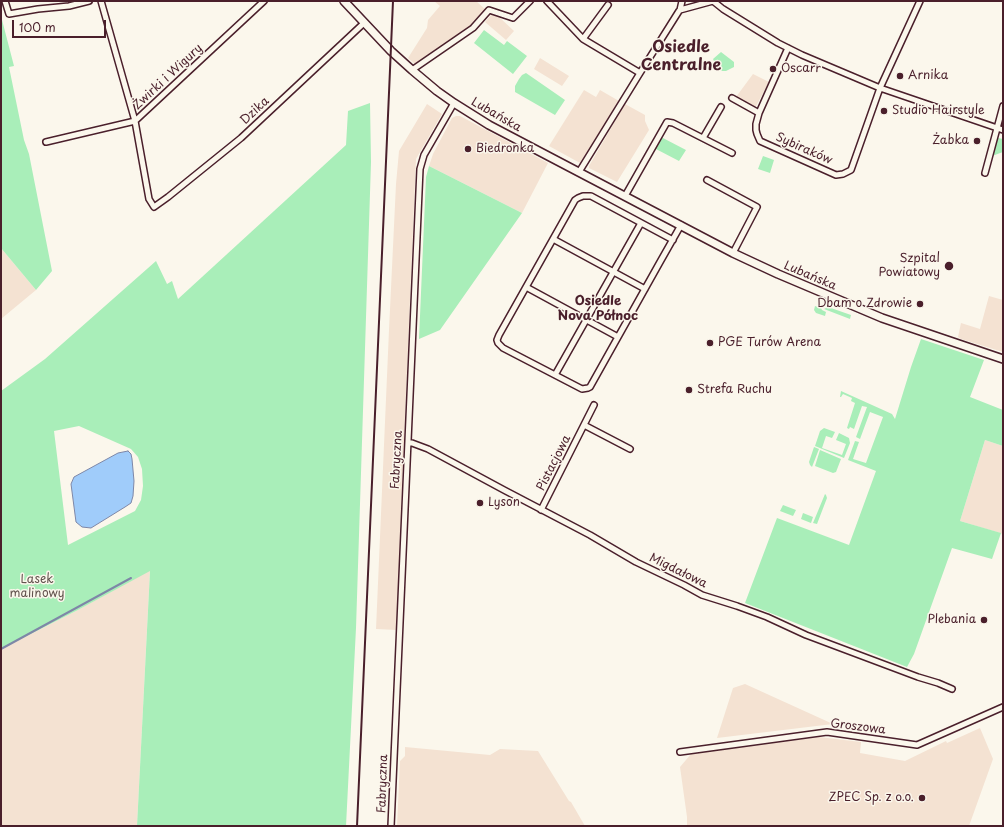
<!DOCTYPE html>
<meta charset="utf-8">
<style>
body{margin:0}
#map{position:relative;width:1004px;height:827px;overflow:hidden;background:#fbf7ec;font-family:"Playpen Sans",sans-serif}
canvas{display:block}
.frame{position:absolute;inset:0;border:2px solid #4a1f2b;pointer-events:none}
.scale{position:absolute;left:12px;top:20px;width:94px;height:18px;box-sizing:border-box;border:2px solid #4a1f2b;border-top:0;padding-left:5px;font-size:12px;line-height:14px;white-space:nowrap;color:#4a1f2b;-webkit-text-stroke:3px #fbf7ec;paint-order:stroke}
</style>
<div id="map">
<canvas width="1004" height="827"></canvas>
<div class="frame"></div>
<div class="scale">100 m</div>
</div>
<script>
const ctx = document.querySelector('canvas').getContext('2d');
ctx.lineJoin = 'round';
function fillPath(path, color) {
  ctx.fillStyle = color;
  ctx.fill(path, 'evenodd');
}
function poly(rows) {
  const path = new Path2D();
  for (const r of rows) {
    path.moveTo(r[0], r[1]);
    for (let i = 2; i < r.length; i += 2) path.lineTo(r[i], r[i + 1]);
  }
  return path;
}
function stroke(path, color, width, dash) {
  ctx.strokeStyle = color;
  ctx.lineWidth = width;
  ctx.lineCap = dash ? 'butt' : 'round';
  ctx.setLineDash(dash || []);
  ctx.stroke(path);
}
function drawText(font, color, halo, rows, align = 'center') {
  ctx.font = font + ' "Playpen Sans",sans-serif';
  ctx.lineWidth = 3;
  ctx.setLineDash([]);
  ctx.textBaseline = 'middle';
  ctx.strokeStyle = halo;
  ctx.fillStyle = color;
  for (const [text, x, y, turn = 0] of rows) {
    ctx.save();
    ctx.translate(x, y);
    ctx.rotate((+turn || 0) * Math.PI / 180);
    ctx.textAlign = isNaN(turn) ? turn : align;
    if (halo) ctx.strokeText(text, 0, 0);
    ctx.fillText(text, 0, 0);
    ctx.restore();
  }
}
fillPath(poly([
 [434,1,476,1,486,10,471,27,416,65,408,58,427,28,428,20,440,6],
 [492,14,497,15,514,31,506,40,485,22],
 [540,58,569,76,562,86,534,69],
 [753,74,769,82,755,108,736,97],
 [584,90,596,97,600,90,619,101,580,163,549,146],
 [427,104,442,114,416,159,402,487,397,630,376,629,389,330,396,184,399,151],
 [625,104,645,115,645,121,649,130,617,182,589,168,589,166],
 [456,116,460,116,548,163,522,213,429,166,433,154,452,118],
 [1,248,36,290,1,319],
 [989,296,1003,300,1003,352,961,339,958,337,961,323,980,329],
 [985,440,1003,446,1003,534,960,521],
 [150,570,137,826,1,826,1,649,76,611],
 [745,684,833,724,717,738,733,688],
 [980,728,993,759,969,826,687,826,687,817,680,767,691,754,819,737,861,742,860,753,905,761,946,741,947,743],
 [405,747,490,755,500,749,538,751,569,801,571,802,585,826,397,826,400,761,405,756]
]), '#f4e2d2');
fillPath(poly([
 [1,16,14,66,9,67,24,140,29,154,52,271,36,290,1,248],
 [484,30,504,45,507,41,527,56,513,74,474,43],
 [721,52,734,62,734,67,726,71,722,71,716,65,713,59],
 [526,73,565,100,555,115,515,92,515,86,519,79,522,75],
 [370,103,371,162,356,628,346,826,137,826,150,571,76,611,1,649,1,391,45,359,156,261,167,284,172,281,178,299,346,145,348,111],
 [79,426,131,449,138,457,142,469,143,486,141,500,135,511,68,545,54,431],
 [661,137,686,150,679,161,654,148],
 [998,138,1003,139,1003,152,992,156],
 [763,156,774,160,770,173,758,169],
 [429,166,522,213,440,330,419,339,426,177],
 [815,306,821,308,822,310,826,312,825,316,816,313,814,310],
 [828,307,851,315,850,319,824,309],
 [921,339,984,360,970,397,1003,410,1003,446,985,440,960,521,1001,533,992,559,952,548,914,654,907,667,745,603,777,518,849,545,876,471,848,460,855,441,859,442,853,459,866,463,883,417,870,412,860,439,856,437,867,407,862,406,854,429,850,427,849,429,847,428,855,403,851,401,852,398,843,394,841,397,840,397,841,391,892,414,895,419,911,367],
 [824,428,835,432,832,438,826,436,822,448,842,455,846,444,836,440,839,433,849,438,850,443,844,458,815,446,820,431],
 [814,447,819,449,812,467,810,465,809,462],
 [820,450,841,459,836,472,833,473,815,466],
 [825,494,826,495,827,498,817,524,813,523],
 [783,505,796,510,793,516,780,511],
 [803,513,813,517,811,523,801,519]
]), '#a9eeb9');
const water = poly([
 [128,451,131,454,132,459,134,481,133,496,131,503,125,507,91,528,82,527,76,522,71,484,74,477,118,453,128,451]
]);
fillPath(water, '#a0ccfa');
stroke(water, '#7e87a7', 1);
stroke(poly([
 [1,649,131,578]
]), '#7e87a7', 2);
const minor = poly([
 [5,1,9,14,38,9,69,6,89,1],
 [101,1,135,121,149,199,154,207,168,197,241,138,364,23],
 [547,1,583,39,640,73],
 [713,1,723,9,778,43,802,55,880,88,1003,130],
 [680,10,682,1],
 [583,39,608,5],
 [788,48,759,113,756,124,756,130,757,134,760,141,836,175,843,174,851,170,880,88,920,1],
 [412,70,473,28,489,10,513,18,530,1],
 [732,98,759,113],
 [703,138,721,107],
 [46,142,135,121,264,1],
 [579,172,640,73,679,11,680,10,713,1],
 [985,173,1003,106],
 [707,180,757,207,733,253],
 [625,196,667,122,673,123,732,153],
 [553,239,645,289],
 [673,240,591,196,583,196,578,198,575,200,499,335,497,340,498,343,503,348,582,389,588,388,590,387,660,262,681,225],
 [526,287,618,337],
 [555,375,641,223],
 [584,425,630,449],
 [408,443,412,443,428,449,504,490,590,535,636,562,684,585,702,595,737,606,767,617,806,635,918,677,938,683,952,689],
 [541,510,594,405],
 [680,752,827,732,917,745,1003,707],
 [391,826,420,169,424,155,454,103]
]);
const secondary = poly([
 [344,1,391,51,412,70,437,91,454,103,489,125,733,253,778,274,882,318,1003,359]
]);
stroke(minor, '#4a1f2b', 8);
stroke(secondary, '#4a1f2b', 10);
stroke(minor, '#fbf7ec', 5);
stroke(secondary, '#fbf7ec', 7);
stroke(poly([
 [357,826,393,1]
]), '#4a1f2b', 2);
for (const [x, y, r, color] of [
 [773,69,4,"#4a1f2b"],
 [900,76,4,"#4a1f2b"],
 [884,111,4,"#4a1f2b"],
 [977,141,4,"#4a1f2b"],
 [468,149,4,"#4a1f2b"],
 [949,266,5,"#4a1f2b"],
 [920,304,4,"#4a1f2b"],
 [710,343,4,"#4a1f2b"],
 [689,390,4,"#4a1f2b"],
 [480,503,4,"#4a1f2b"],
 [984,620,4,"#4a1f2b"],
 [922,798,4,"#4a1f2b"]
]) {
  const dot = new Path2D();
  dot.arc(x, y, r, 0, 2 * Math.PI);
  ctx.fillStyle = color;
  ctx.fill(dot);
  stroke(dot, '#fbf7ec', 1.5);
}
drawText('12px', '#4a1f2b', '#fbf7ec', [
 ["Oscarr",781,69],
 ["Arnika",908,76],
 ["Studio Hairstyle",892,111],
 ["Żabka",969,141,"right"],
 ["Biedronka",476,149],
 ["Szpital",940,259,"right"],
 ["Powiatowy",940,273,"right"],
 ["Dbam o Zdrowie",912,304,"right"],
 ["PGE Turów Arena",718,343],
 ["Strefa Ruchu",697,390],
 ["Lyson",488,503],
 ["Plebania",976,620,"right"],
 ["ZPEC Sp. z o.o.",914,798,"right"]
], 'left');
drawText('12px', '#4a1f2b', '#fbf7ec', [
 ["Żwirki i Wigury",168,77,-43],
 ["Dzika",255,111,-43],
 ["Lubańska",496,115,30],
 ["Sybiraków",804,149,24],
 ["Lubańska",810,276,23],
 ["Fabryczna",397,460,-87],
 ["Pistacjowa",554,463,-63],
 ["Migdałowa",678,571,26],
 ["Groszowa",858,727,7],
 ["Fabryczna",383,784,-88]
]);
drawText('12px', '#62534e', '#fbf7ec', [
 ["Lasek",37,580],
 ["malinowy",37,594]
]);
drawText('bold 13px', '#4a1f2b', '#fbf7ec', [
 ["Osiedle",598,301],
 ["Nova Północ",598,316]
]);
drawText('bold 16px', '#4a1f2b', '#fbf7ec', [
 ["Osiedle",681,48],
 ["Centralne",681,66]
]);
</script>
